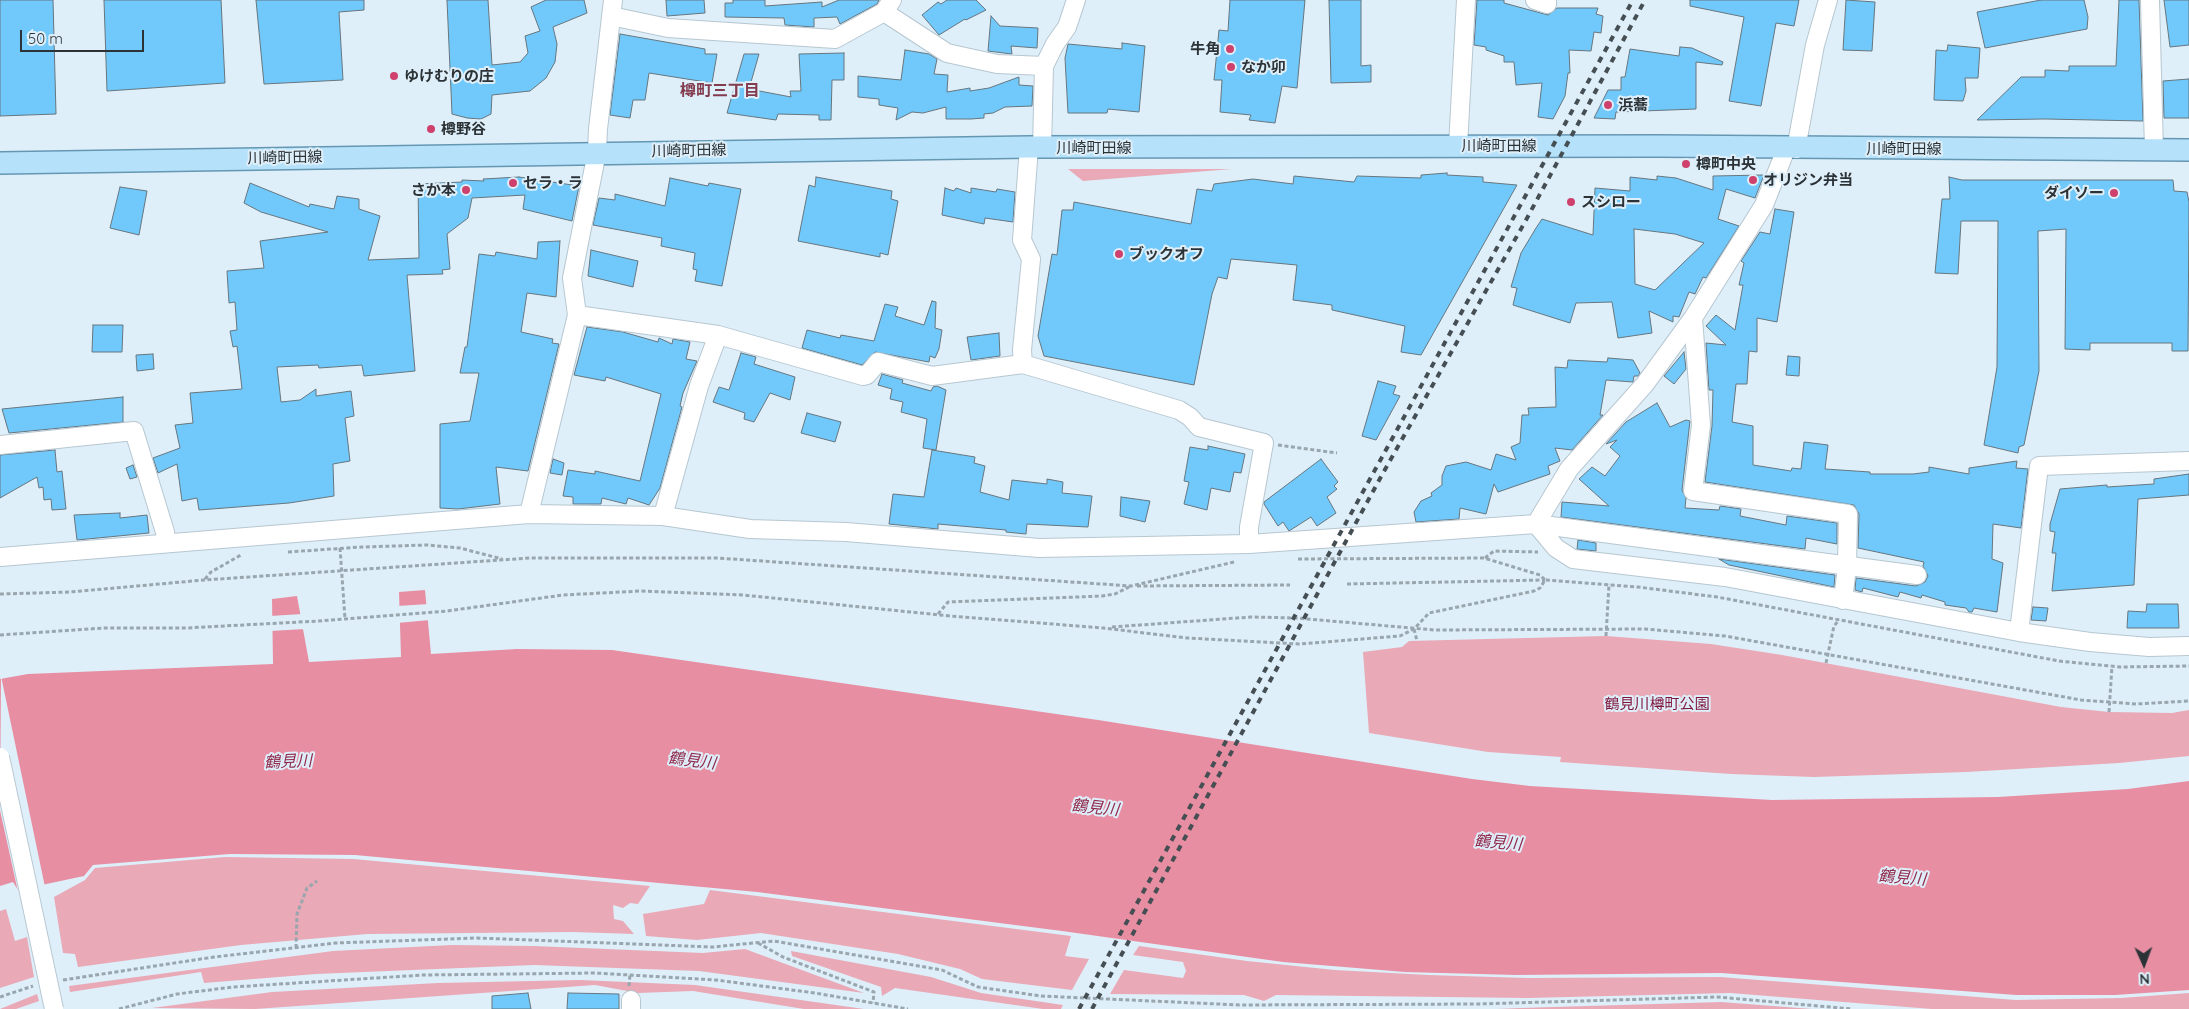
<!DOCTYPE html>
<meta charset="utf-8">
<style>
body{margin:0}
#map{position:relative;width:2189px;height:1009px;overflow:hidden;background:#deeffa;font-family:Quicksand,sans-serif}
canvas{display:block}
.north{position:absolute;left:2119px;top:939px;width:50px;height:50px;-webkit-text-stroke:4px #deeffa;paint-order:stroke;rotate:178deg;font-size:14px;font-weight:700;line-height:20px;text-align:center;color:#2c3337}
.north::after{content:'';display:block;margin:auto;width:18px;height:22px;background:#2c3337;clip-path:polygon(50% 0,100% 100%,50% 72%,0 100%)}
.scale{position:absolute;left:20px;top:30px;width:124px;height:22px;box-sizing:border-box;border:2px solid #2c3337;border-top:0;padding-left:6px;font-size:15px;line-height:18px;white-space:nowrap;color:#2c3337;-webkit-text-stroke:4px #deeffa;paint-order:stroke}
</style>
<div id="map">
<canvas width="2189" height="1009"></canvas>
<div class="north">N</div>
<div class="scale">50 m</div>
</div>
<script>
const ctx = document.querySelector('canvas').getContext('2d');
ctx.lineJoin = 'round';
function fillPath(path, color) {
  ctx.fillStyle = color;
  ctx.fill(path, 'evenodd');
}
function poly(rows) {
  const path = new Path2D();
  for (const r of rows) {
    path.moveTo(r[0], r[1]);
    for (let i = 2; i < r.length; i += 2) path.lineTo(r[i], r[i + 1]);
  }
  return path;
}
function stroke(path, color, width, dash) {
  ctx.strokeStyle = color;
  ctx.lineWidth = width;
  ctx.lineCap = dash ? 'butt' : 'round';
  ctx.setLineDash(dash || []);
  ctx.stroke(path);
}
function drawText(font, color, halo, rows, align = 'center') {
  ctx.font = font + ' Quicksand,"Noto Sans JP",sans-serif';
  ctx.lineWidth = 4;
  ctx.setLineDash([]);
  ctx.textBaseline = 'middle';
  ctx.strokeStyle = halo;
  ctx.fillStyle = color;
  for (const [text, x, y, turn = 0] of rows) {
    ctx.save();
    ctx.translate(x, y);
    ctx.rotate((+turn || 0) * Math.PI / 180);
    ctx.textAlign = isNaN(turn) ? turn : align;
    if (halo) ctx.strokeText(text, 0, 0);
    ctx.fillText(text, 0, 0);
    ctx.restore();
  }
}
fillPath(poly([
 [1068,169,1232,169,1083,181],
 [1606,636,1711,644,1782,655,2061,707,2109,712,2172,713,2189,710,2189,756,2119,763,1966,772,1814,777,1731,774,1560,762,1561,757,1488,752,1369,733,1363,652,1402,647,1409,641],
 [225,857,353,859,650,886,638,904,630,903,623,908,613,905,614,919,623,921,634,934,573,932,367,934,241,945,78,967,75,954,63,953,54,897,85,880,95,868],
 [710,890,1071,936,1065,956,1089,959,1072,990,982,979,960,969,898,954,761,933,697,940,646,936,643,914,704,904],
 [6,909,15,941,27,937,34,977,0,988,0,911],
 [452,945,534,946,703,953,745,949,864,993,699,971,534,965,316,974,204,983,201,972,70,992,69,986,333,951],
 [1139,946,1247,961,1335,970,1428,975,1527,978,1720,977,2016,1000,2121,998,2189,993,2189,1009,1932,1009,1730,993,1528,998,1276,995,1264,1001,1244,995,1110,994,1124,970,1183,978,1186,971,1183,962,1133,955],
 [791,951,931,977,981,993,1063,1005,1061,1009,1043,1009,895,988,882,996,881,987,792,956],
 [580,980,695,985,864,1009,804,1009,693,991,638,993,595,985,255,1009,152,1008,272,992,438,983],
 [37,994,39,1001,16,1009,0,1009],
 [1721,1002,1812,1009,1497,1009,1521,1008]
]), '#e9a9b6');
fillPath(poly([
 [425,590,431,654,517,649,612,650,1098,720,1472,779,1530,786,1772,800,1998,797,2128,789,2189,781,2189,990,2115,995,2016,995,1721,973,1516,975,1405,972,1283,962,1062,931,757,892,355,855,230,854,93,865,84,876,18,890,13,882,0,886,0,679,28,674,273,664,272,599,297,596,309,662,401,657,399,592]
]), '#e88ea2');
fillPath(poly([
 [429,604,430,620,397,623,397,606],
 [302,614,305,629,270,631,270,616],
 [1,676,45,887,18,892,0,810]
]), '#deeffa');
const building = poly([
 [0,0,53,0,56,114,0,116,0,0],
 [104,0,221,0,225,83,107,91,104,0],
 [256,0,364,0,364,10,339,12,343,80,264,84,256,0],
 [447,0,488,0,492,65,520,62,528,53,525,36,540,31,531,7,546,0,584,0,587,13,553,27,557,44,555,62,546,78,530,91,492,95,491,114,481,119,467,118,452,114,447,0],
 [666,0,704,0,705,13,667,16,666,0],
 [733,0,765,0,765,6,822,2,822,7,839,0,879,0,877,4,840,24,837,17,814,18,814,27,785,25,784,18,725,17,725,3,733,3,733,0],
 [947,0,976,0,986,10,966,20,965,19,939,35,922,15,938,2,941,4,947,0],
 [1230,0,1305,0,1297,88,1282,86,1275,123,1249,120,1251,115,1220,112,1222,80,1214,80,1219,30,1228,31,1230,0],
 [1329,0,1361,0,1361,66,1371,65,1371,82,1331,83,1329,0],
 [1477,0,1504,0,1504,3,1548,15,1557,8,1598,8,1596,14,1603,16,1601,33,1594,32,1591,51,1569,50,1570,73,1568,73,1565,96,1553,119,1538,117,1542,83,1516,85,1514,62,1504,62,1504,56,1486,50,1486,47,1474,45,1477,0],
 [1690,0,1799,0,1794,26,1776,23,1761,106,1729,101,1744,17,1690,6,1690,0],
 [1846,0,1875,2,1872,51,1843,50,1846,0],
 [2041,0,2084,0,2088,17,2087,29,1985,48,1977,12,2041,0],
 [2119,0,2139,0,2143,121,2045,119,1977,120,2021,77,2045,77,2045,70,2069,71,2069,66,2116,66,2119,0],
 [2164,0,2189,0,2189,45,2170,47,2164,0],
 [991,16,1000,26,1038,28,1037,48,1011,46,1012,54,988,51,991,16],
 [620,34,705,49,705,54,717,54,712,83,649,73,645,100,633,100,630,118,610,115,620,34],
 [1122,43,1145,46,1139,112,1108,109,1107,113,1068,113,1065,58,1068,44,1122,49,1122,43],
 [1948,45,1980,48,1978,78,1965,78,1966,91,1963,101,1934,100,1936,50,1947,51,1948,45],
 [1680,47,1692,48,1723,62,1722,65,1696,62,1696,109,1616,112,1615,119,1594,118,1608,90,1621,90,1621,77,1625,77,1630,49,1679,56,1680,47],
 [905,50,929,54,937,59,934,74,948,75,947,92,970,88,970,91,989,88,1019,77,1019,85,1033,86,1032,106,1005,107,993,113,984,114,984,118,971,119,946,119,946,107,923,113,912,112,896,120,898,108,879,105,879,99,858,97,858,76,901,80,905,50],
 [844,53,844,80,832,80,831,120,819,120,819,115,778,114,776,120,727,113,744,54,759,54,749,89,791,97,790,91,801,91,799,54,844,53],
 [2189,79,2189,118,2164,118,2163,81,2189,79],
 [1447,173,1447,175,1483,177,1483,182,1517,185,1421,355,1401,352,1405,326,1332,310,1332,305,1293,300,1297,265,1231,259,1227,279,1218,277,1212,294,1194,385,1044,356,1038,336,1052,254,1057,255,1062,210,1073,210,1074,202,1191,224,1197,189,1212,191,1214,184,1253,179,1293,184,1294,176,1354,182,1357,176,1421,178,1421,175,1447,173],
 [1764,175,1755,198,1726,189,1718,219,1739,226,1706,278,1703,277,1695,294,1689,292,1679,317,1673,316,1673,322,1649,311,1652,333,1618,338,1612,302,1576,303,1570,323,1513,305,1517,288,1511,287,1521,253,1536,228,1542,219,1593,235,1595,188,1630,191,1630,177,1657,180,1657,176,1676,178,1713,190,1713,176,1764,175],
 [1634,229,1675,234,1704,243,1655,290,1635,284,1634,229],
 [519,177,579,186,572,221,523,209,525,195,472,198,468,218,447,234,450,269,442,270,443,274,407,275,415,371,364,376,362,365,319,368,318,365,277,367,281,402,300,400,316,389,316,396,351,391,354,416,345,418,350,461,333,464,334,496,289,503,199,510,197,498,182,501,177,464,158,473,153,458,180,448,175,425,193,423,190,393,242,389,237,346,233,347,230,331,237,330,235,302,229,303,227,271,264,268,260,241,328,232,261,212,244,203,250,183,309,207,310,204,334,209,337,196,359,199,359,209,380,216,368,260,419,258,418,184,462,182,462,180,484,181,483,179,519,177],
 [816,177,892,191,891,199,898,201,888,255,880,253,880,257,798,241,809,185,815,187,816,177],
 [1949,177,1962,180,2173,180,2174,191,2187,192,2189,202,2188,351,2172,351,2172,343,2090,343,2090,350,2065,349,2066,229,2038,231,2039,371,2024,445,2019,447,2018,453,1984,445,1997,367,1998,221,1961,221,1958,274,1935,273,1942,199,1950,199,1949,177],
 [670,178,708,186,709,183,741,189,722,286,695,281,697,270,693,269,695,253,661,246,662,238,593,225,599,198,615,200,615,194,665,206,670,178],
 [120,187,147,191,139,235,110,228,120,187],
 [945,188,954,191,956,188,971,193,971,188,996,192,997,189,1015,192,1013,222,985,218,984,224,942,215,945,188],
 [1775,209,1794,212,1777,322,1757,318,1757,352,1749,351,1747,384,1736,384,1732,422,1753,426,1753,465,1791,471,1792,468,1801,469,1804,442,1828,445,1825,469,1870,472,1870,474,1913,474,1929,472,1929,467,1969,474,1969,468,2017,461,2016,468,2028,469,2021,528,1993,524,1992,559,2003,563,1997,612,1974,608,1972,612,1969,612,1966,608,1945,605,1945,602,1922,595,1921,598,1900,592,1898,597,1863,588,1862,592,1855,590,1856,578,1916,586,1925,582,1928,576,1923,566,1924,562,1858,548,1859,514,1854,505,1705,482,1712,426,1713,390,1709,390,1706,343,1726,345,1706,326,1716,315,1735,330,1743,285,1739,285,1744,263,1741,261,1760,232,1770,234,1775,209],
 [560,241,556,297,527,293,521,332,553,339,552,343,559,344,528,471,496,467,500,504,458,509,440,508,440,424,470,421,479,373,460,373,465,347,467,347,479,254,495,256,496,252,537,259,538,242,560,241],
 [591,250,638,261,633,287,588,276,591,250],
 [932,301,936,302,935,328,942,330,939,349,935,358,930,356,929,362,875,352,862,365,802,348,807,330,840,338,841,335,874,341,885,304,898,307,895,316,924,325,932,301],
 [93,325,123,325,122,352,92,352,93,325],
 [587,327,623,332,658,342,659,338,672,344,673,339,690,342,686,359,697,361,683,393,680,406,682,407,660,488,649,505,628,498,626,504,602,498,601,504,573,504,573,497,563,496,568,470,595,474,595,471,640,481,661,394,606,377,605,381,574,375,587,327],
 [999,333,1000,356,971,360,967,337,999,333],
 [1684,352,1686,369,1674,384,1664,376,1684,352],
 [741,353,756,357,754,364,795,377,790,400,770,393,754,422,744,419,745,413,713,402,719,387,729,390,741,353],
 [153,354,154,369,137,371,136,355,153,354],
 [1788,356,1800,357,1799,376,1786,375,1788,356],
 [1608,358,1633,360,1640,373,1638,376,1634,376,1633,382,1606,380,1600,415,1603,415,1572,450,1555,448,1560,461,1548,466,1550,474,1498,492,1494,484,1486,514,1460,508,1459,519,1416,522,1414,512,1421,501,1432,496,1431,493,1442,485,1442,476,1446,466,1466,462,1491,470,1496,454,1516,460,1511,447,1520,443,1522,415,1529,415,1528,408,1556,407,1555,367,1567,368,1568,360,1607,362,1608,358],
 [882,374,903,380,902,383,931,391,933,387,937,386,946,390,936,450,923,448,927,419,901,412,903,402,890,399,892,389,878,385,882,374],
 [1378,381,1396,386,1393,394,1400,396,1376,440,1362,436,1378,381],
 [123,397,123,422,9,433,2,409,123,397],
 [1657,403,1670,427,1686,420,1690,421,1682,490,1686,498,1685,508,1719,510,1720,506,1741,509,1740,516,1786,525,1787,516,1837,523,1837,544,1806,538,1805,549,1561,517,1562,502,1609,506,1579,479,1592,467,1605,476,1620,456,1610,447,1617,440,1606,444,1626,422,1657,403],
 [807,413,841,422,835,442,801,433,807,413],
 [1208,446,1245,454,1241,473,1234,472,1230,492,1211,488,1207,510,1184,504,1189,482,1184,481,1190,447,1208,450,1208,446],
 [55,450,57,472,62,471,66,509,52,510,51,499,44,500,43,487,39,488,37,477,0,498,0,455,55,450],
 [932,450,975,457,974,463,985,466,980,492,1009,500,1012,480,1047,484,1047,479,1063,482,1062,493,1092,496,1088,527,1027,524,1026,534,1006,532,1006,530,938,524,938,529,889,524,893,494,924,497,932,450],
 [553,459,564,463,562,475,550,473,553,459],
 [1321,459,1338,482,1334,486,1337,489,1327,497,1336,513,1317,526,1311,517,1289,531,1283,522,1278,526,1264,504,1264,502,1321,459],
 [133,465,137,477,130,479,126,468,133,465],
 [2189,474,2189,495,2138,499,2134,585,2052,591,2056,553,2052,553,2055,532,2050,531,2050,524,2060,489,2107,485,2107,487,2154,484,2154,479,2189,474],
 [1121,497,1150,501,1145,522,1120,516,1121,497],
 [120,513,120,518,147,515,149,533,77,540,74,515,120,513],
 [1578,540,1596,543,1596,551,1577,549,1578,540],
 [1719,559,1835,575,1834,587,1729,565,1719,559],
 [2147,604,2178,604,2179,628,2127,628,2128,611,2146,612,2147,604],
 [2033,607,2048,608,2046,621,2031,620,2033,607],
 [528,993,531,1009,492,1009,492,996,528,993],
 [568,993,619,994,619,1009,567,1009,568,993]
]);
fillPath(building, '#70c9fa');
stroke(building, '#66767f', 1);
const minor = poly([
 [1535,0,1547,4,1547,0],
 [2150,0,2154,150],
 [884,12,947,53,997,64,1044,66],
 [611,16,668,28,835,39,884,12,892,0],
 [1458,146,1466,0],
 [1029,147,1022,240,1031,259,1022,350,1023,364,1179,410,1190,417,1199,427,1264,443,1249,527,1249,544],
 [1042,148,1044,66,1055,44,1067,27,1076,0],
 [1796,149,1815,45,1828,0],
 [577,315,718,335,863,376,867,375,878,362,932,376,1023,364],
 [1693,318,1701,425,1693,491,1848,514,1847,567,1843,600],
 [0,445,134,431,165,532,166,543],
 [529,514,577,315,572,278,597,152,598,129,613,0],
 [663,516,699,386,718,335],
 [1536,524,1556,548,1573,559,1725,577,2019,632,2090,642,2149,647,2189,646],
 [1536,524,1917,575],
 [0,557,529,514,663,516,750,529,846,532,1039,548,1249,544,1536,524,1569,469,1645,384,1693,318,1764,205,1786,149],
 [2019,632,2039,466,2189,461],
 [631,1009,631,1000]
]);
const major = poly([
 [0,163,1029,147,1658,146,2189,150]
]);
stroke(minor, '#b7c7d1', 20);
stroke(major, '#6597b3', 24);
stroke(poly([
 [1278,445,1337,453],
 [340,548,345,619],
 [288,552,362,547,427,545,460,548,502,559],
 [1485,558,1494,551,1538,552],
 [1298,559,1484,558,1540,575,1545,580],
 [205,579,211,572,241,555],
 [1347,584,1545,580],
 [1137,586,1290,585],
 [0,594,70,592,204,580,530,558,717,558,1131,586,1234,562],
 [938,614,948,602,1102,596,1115,594,1129,587],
 [1112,627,1251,617,1296,618,1435,630,1645,629,1725,636,2081,700,2136,704,2189,701],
 [1414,629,1417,641],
 [0,635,104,628,186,628,319,621,447,611,563,595,641,591,743,595,950,616,1103,628,1187,638,1299,644,1400,636,1414,629,1429,613,1534,591,1540,588,1545,580,1638,587,1717,597,2059,661,2120,667,2189,666],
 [1606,636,1609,584],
 [1826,663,1834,626,1839,620],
 [2109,712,2112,666],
 [758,943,783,957,874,992,873,1003],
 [296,948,297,914,307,888,317,881],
 [63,980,214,957,335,943,477,938,713,947,774,941,942,970,978,987,1041,996,1240,1005,1477,1004,1718,997,1852,1009],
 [629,986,630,974],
 [0,997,33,986],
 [119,1009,177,994,233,987,423,975,595,973,716,980,815,993,908,1009]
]), '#99a6ae', 3, [4, 2.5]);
stroke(minor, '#fff', 18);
stroke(major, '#b5e1fa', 21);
stroke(poly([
 [1079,1009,1633,0],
 [1092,1009,1383,473,1526,220,1645,0]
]), '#454e53', 4, [6, 6]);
const minorBridge = poly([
 [0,757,54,1009]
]);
stroke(minorBridge, '#b7c7d1', 20, []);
stroke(minorBridge, '#fff', 18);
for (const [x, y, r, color] of [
 [1230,49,5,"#ce416d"],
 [1231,67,5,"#ce416d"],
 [394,76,5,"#ce416d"],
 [1608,105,5,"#ce416d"],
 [431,129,5,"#ce416d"],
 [1686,164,5,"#ce416d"],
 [1753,180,5,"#ce416d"],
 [513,183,5,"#ce416d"],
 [466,190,5,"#ce416d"],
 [2114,193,5,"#ce416d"],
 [1571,202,5,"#ce416d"],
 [1119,254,5,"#ce416d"]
]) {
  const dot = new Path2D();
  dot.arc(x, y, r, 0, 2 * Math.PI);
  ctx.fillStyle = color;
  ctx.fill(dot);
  stroke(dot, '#deeffa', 2);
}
drawText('bold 15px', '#2c3337', '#deeffa', [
 ["牛角",1220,49,"right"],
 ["なか卯",1241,67],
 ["ゆけむりの庄",404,76],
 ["浜蕎",1618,105],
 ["樽野谷",441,129],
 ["樽町中央",1696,164],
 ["オリジン弁当",1763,180],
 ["セラ・ラ",523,183],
 ["さか本",456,190,"right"],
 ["ダイソー",2104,193,"right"],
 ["スシロー",1581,202],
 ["ブックオフ",1129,254]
], 'left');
drawText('15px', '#2c3337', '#deeffa', [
 ["川崎町田線",1499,146],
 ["川崎町田線",1094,148],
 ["川崎町田線",1904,149],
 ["川崎町田線",689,151,-1],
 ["川崎町田線",285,158,-1]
]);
drawText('15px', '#7f153b', '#deeffa', [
 ["鶴見川樽町公園",1657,704]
]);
drawText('bold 16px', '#833c4e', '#deeffa', [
 ["樽町三丁目",720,91]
]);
drawText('italic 16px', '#91294a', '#deeffa', [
 ["鶴見川",692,761,7],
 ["鶴見川",288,762,-2],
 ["鶴見川",1095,808,6],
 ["鶴見川",1498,843,5],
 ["鶴見川",1902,878,5]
]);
</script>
